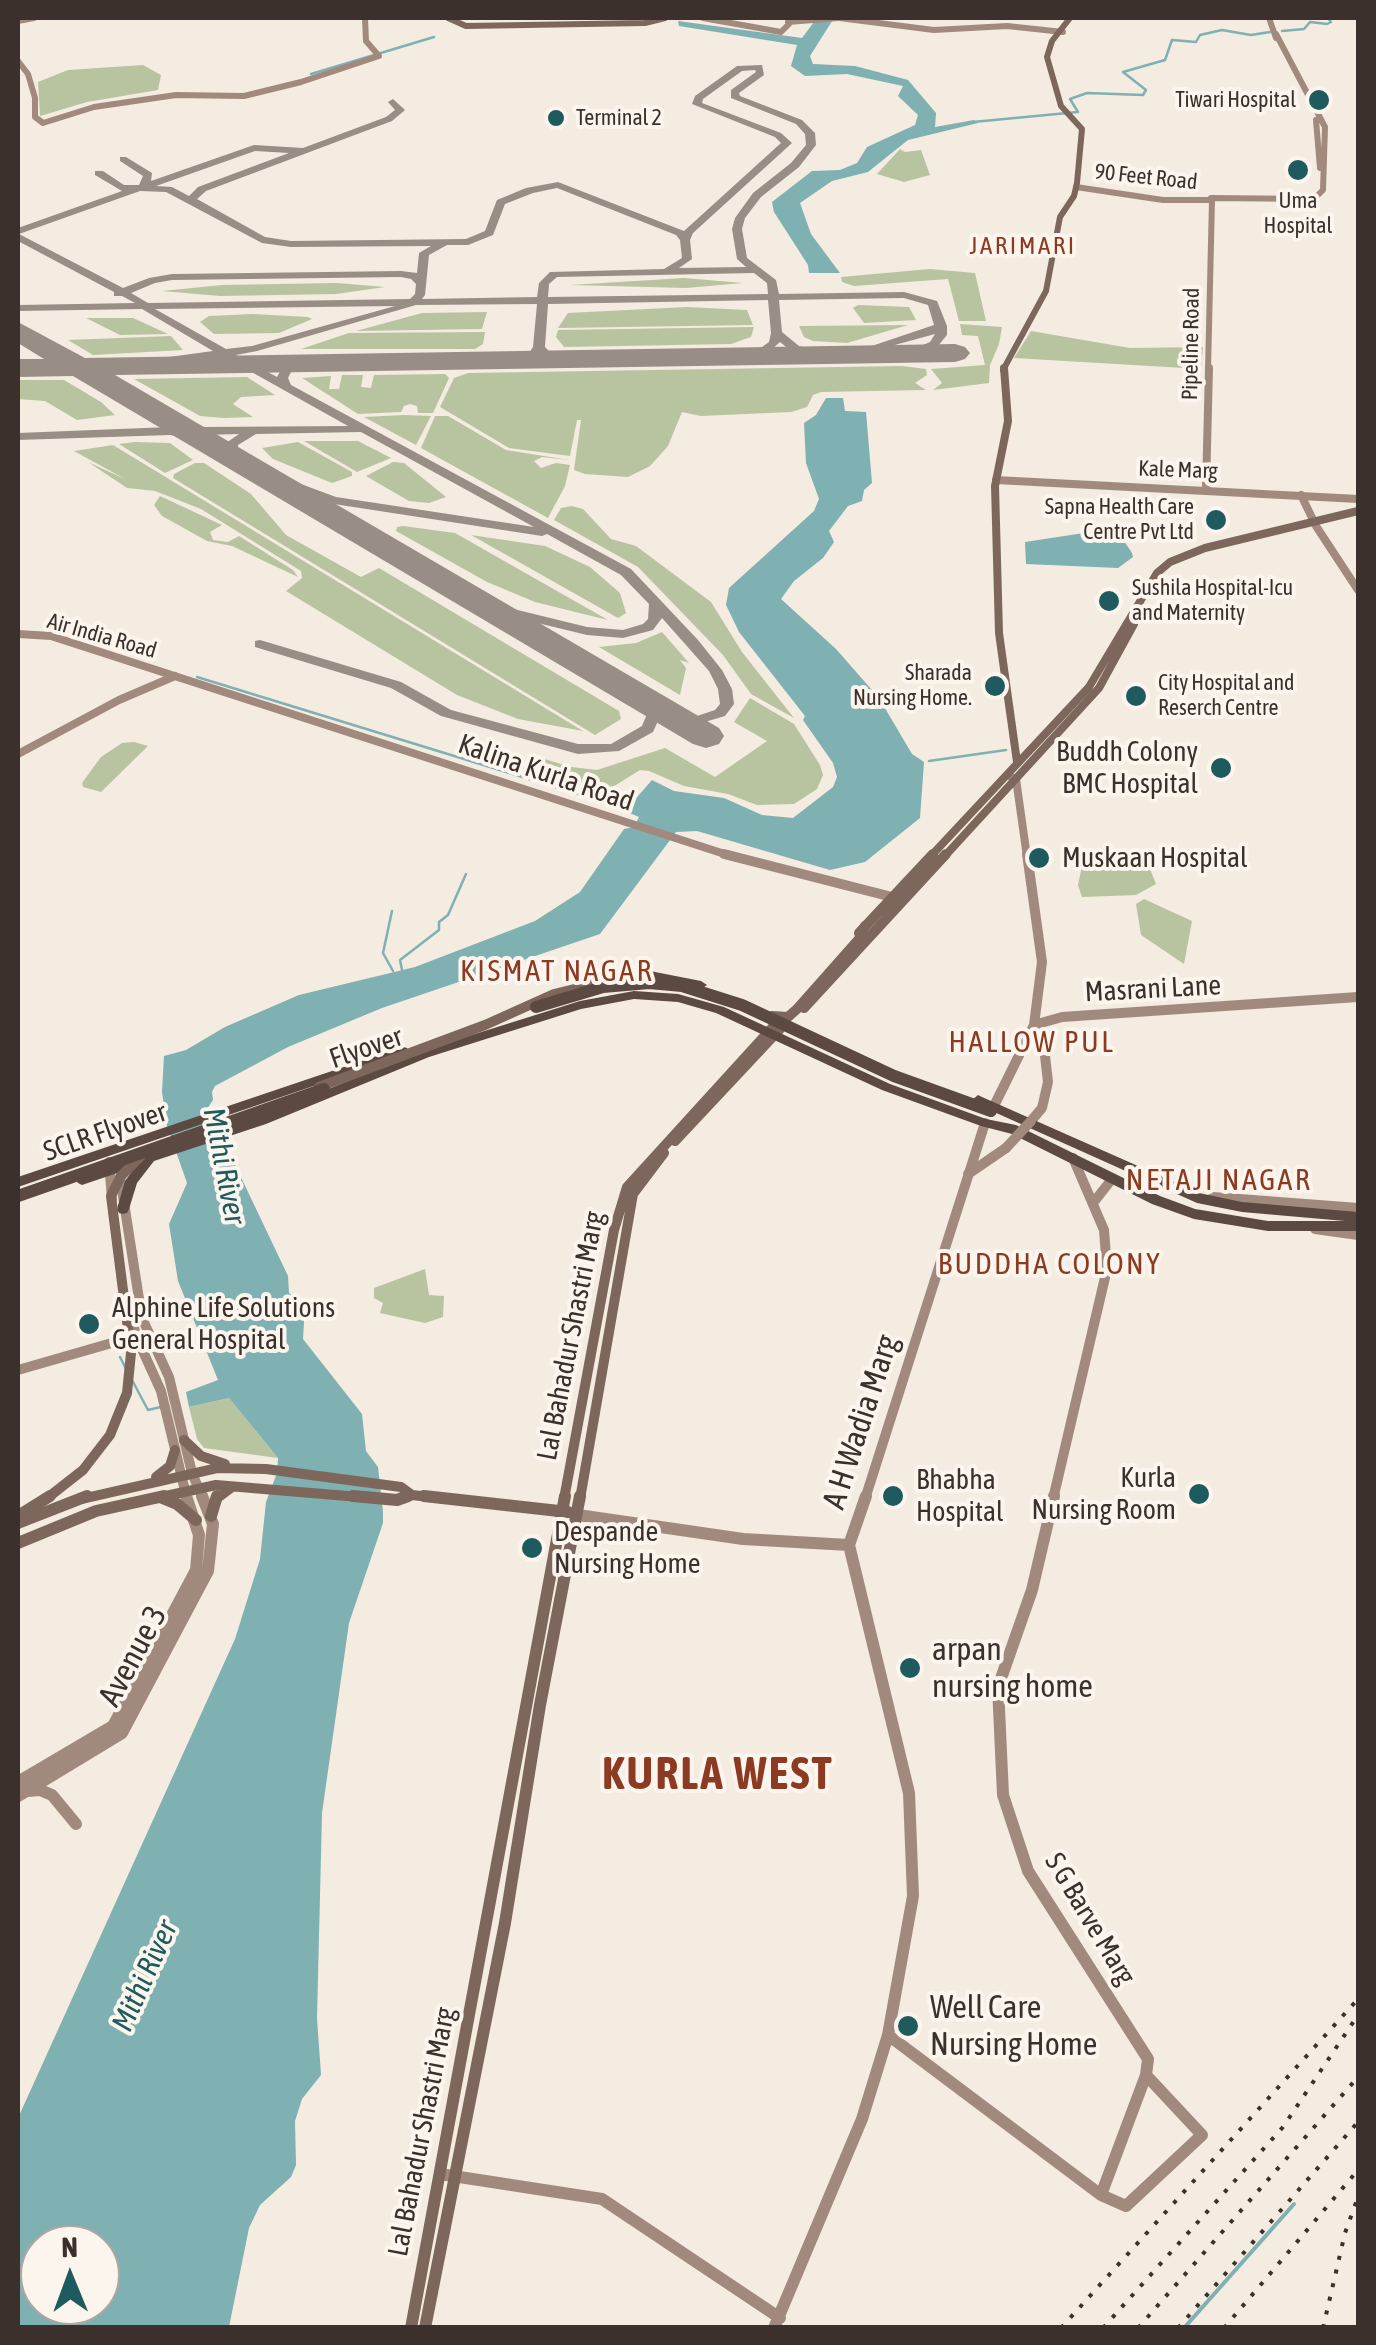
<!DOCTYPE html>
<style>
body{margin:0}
#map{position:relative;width:1376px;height:2345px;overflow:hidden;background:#f4ebe1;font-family:"Asap Condensed",sans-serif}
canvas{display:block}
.frame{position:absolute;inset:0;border:20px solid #3b302b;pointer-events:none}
.north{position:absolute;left:20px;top:2225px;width:100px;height:100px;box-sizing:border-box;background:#fbf5ee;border:2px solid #aea6a0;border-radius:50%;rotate:359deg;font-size:28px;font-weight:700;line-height:40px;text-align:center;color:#3b302b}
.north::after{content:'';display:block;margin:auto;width:35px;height:45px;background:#1f5a5e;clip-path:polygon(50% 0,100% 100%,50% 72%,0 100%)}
</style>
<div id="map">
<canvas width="1376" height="2345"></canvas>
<div class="frame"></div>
<div class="north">N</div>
</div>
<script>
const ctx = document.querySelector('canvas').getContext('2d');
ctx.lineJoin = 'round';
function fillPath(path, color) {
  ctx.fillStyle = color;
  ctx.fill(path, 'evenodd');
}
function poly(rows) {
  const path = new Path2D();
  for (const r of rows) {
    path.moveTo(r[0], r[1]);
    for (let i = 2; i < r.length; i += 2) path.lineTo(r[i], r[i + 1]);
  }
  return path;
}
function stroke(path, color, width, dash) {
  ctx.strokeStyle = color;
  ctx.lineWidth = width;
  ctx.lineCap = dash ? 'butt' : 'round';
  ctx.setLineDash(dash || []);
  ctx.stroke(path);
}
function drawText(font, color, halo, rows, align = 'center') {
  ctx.font = font + ' "Asap Condensed",sans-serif';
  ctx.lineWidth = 8;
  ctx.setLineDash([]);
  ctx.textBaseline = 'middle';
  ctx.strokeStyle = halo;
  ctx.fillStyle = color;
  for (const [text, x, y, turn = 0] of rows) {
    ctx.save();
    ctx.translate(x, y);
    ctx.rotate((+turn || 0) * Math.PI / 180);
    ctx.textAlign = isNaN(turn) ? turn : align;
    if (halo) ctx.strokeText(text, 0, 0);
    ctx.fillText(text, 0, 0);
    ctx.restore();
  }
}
fillPath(poly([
 [143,65,161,75,158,90,87,102,40,116,38,82,68,70],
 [900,149,905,152,921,150,930,175,904,182,877,174],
 [930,269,975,273,986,321,959,321,948,279,854,286,842,282,841,277],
 [684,278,743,283,686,288,570,285],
 [337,283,385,287,336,294,220,296,162,291,222,285],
 [858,305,909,307,916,320,864,323,853,308],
 [687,307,747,310,753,325,558,328,568,313],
 [487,312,482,329,356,331,422,313],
 [253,314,308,317,312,319,279,333,214,334,200,322,209,316],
 [86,318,133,318,168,334,120,335],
 [960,324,1002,327,999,344,990,365,989,383,933,390,942,383,931,369,985,365,978,336,962,335],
 [908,325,847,343,813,341,804,337,799,326],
 [754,327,751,337,731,344,564,347,556,337,558,330],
 [1031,331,1130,348,1203,347,1201,369,1014,358],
 [485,332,483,344,475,349,301,349,349,333],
 [171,336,183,350,93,355,68,340],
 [902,366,926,369,927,375,915,383,926,390,821,392,813,395,807,407,791,412,701,416,682,412,668,446,650,466,628,477,585,474,574,470,581,420,577,420,570,456,509,448,440,407,454,378,468,373],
 [445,374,449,378,433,413,418,413,417,406,410,404,404,406,401,412,358,414,302,378,331,376,329,389,339,389,342,375,363,375,361,387,371,388,374,375],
 [247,377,275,395,241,397,233,404,253,417,224,418,200,416,134,379],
 [18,380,64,380,101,402,115,415,77,420,45,401,18,399],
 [404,415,431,416,416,445,364,417],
 [435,416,448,416,506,450,569,460,542,457,534,461,541,468,556,463,570,465,565,486,548,518,421,448],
 [304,441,358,441,391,458,357,472],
 [135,442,170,443,193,460,165,473,119,444],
 [298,442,352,472,352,476,332,483,273,459,262,448],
 [113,445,583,731,518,719,457,695,286,591,302,578,301,571,201,509,155,491,127,488,88,462,125,479,74,451],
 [393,462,404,463,446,497,429,503,409,501,366,476],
 [195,463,204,463,251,494,286,535,361,577,379,568,619,711,621,719,595,735,173,478,174,474],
 [160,496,222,525,210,532,213,540,228,542,239,536,293,570,298,577,232,546,207,541,162,516,154,505],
 [572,506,583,509,611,539,636,546,711,602,742,652,794,718,751,694,723,655,638,567,554,520,561,508],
 [403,526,455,533,608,620,535,602,487,582,396,531,397,527],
 [471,535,545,546,590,567,620,593,626,613,618,618],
 [662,632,689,663,680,660,686,668,680,695,599,647,636,643],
 [750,698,794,724,820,765,823,775,817,789,794,804,757,805,728,794,684,786,649,771,640,770,611,788,594,792,518,769,541,758,571,767,597,770,665,748,715,777,767,741,734,722],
 [134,742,148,746,101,792,83,787,82,783,101,757,122,743],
 [1088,863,1150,869,1156,884,1136,895,1082,897,1078,885,1082,866],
 [1144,899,1192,921,1184,964,1141,935,1136,904],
 [425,1269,429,1295,444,1296,443,1317,425,1323,380,1313,383,1303,374,1298,374,1288],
 [229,1398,278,1458,204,1448,197,1439,189,1407]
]), '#b8c4a0');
fillPath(poly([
 [817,18,834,18,810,56,813,64,855,66,908,80,936,113,935,127,974,120,978,123,908,140,868,172,832,181,800,203,811,234,840,273,809,273,808,265,774,212,772,202,812,171,840,170,857,163,867,147,915,125,918,115,898,96,903,86,847,74,805,76,791,66,797,45,679,26,678,21,802,38],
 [826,398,843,398,845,411,866,412,872,483,864,490,862,501,848,506,829,531,834,542,823,558,794,581,781,599,836,649,879,698,912,754,924,762,920,818,865,862,830,870,697,831,676,832,600,934,382,1008,288,1047,215,1086,212,1092,213,1100,203,1115,214,1145,229,1152,288,1276,289,1293,305,1306,303,1339,362,1414,366,1451,378,1467,383,1512,383,1523,349,1623,322,1813,317,2018,321,2075,302,2099,295,2121,296,2165,291,2177,260,2205,249,2228,229,2327,18,2328,18,2118,235,1639,260,1559,266,1502,277,1473,278,1458,229,1398,189,1407,186,1392,218,1380,178,1281,169,1224,187,1183,167,1126,162,1092,164,1056,186,1050,225,1027,299,995,415,967,535,921,580,892,624,829,634,827,639,817,625,811,652,780,674,791,724,798,762,815,793,818,833,787,837,777,833,763,803,720,805,716,739,632,726,605,729,588,814,511,819,499,806,463,804,423,816,415],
 [40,2245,100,2245,100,2305,40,2305],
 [1110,529,1118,532,1132,553,1133,557,1118,568,1026,564,1025,542]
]), '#7fb0b2');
stroke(poly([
 [1282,31,1304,29,1310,22,1327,24,1331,22,1328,18],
 [311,74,434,37],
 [973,122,1078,112,1070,99,1087,93,1143,95,1146,90,1123,72,1165,60,1172,40,1196,42,1200,35,1222,30,1251,35,1270,32],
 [197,677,630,810],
 [929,761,1006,750],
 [392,911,383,953,393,971],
 [402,970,400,960,439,930,439,922,448,915,466,874],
 [120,1357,126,1369],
 [132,1380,148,1410,161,1407]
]), '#7fb0b2', 2.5);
stroke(poly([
 [1184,2328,1294,2204]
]), '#7fb0b2', 4);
fillPath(poly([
 [762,65,764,75,739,93,740,96,802,120,815,133,816,145,799,167,761,197,745,218,742,229,747,258,776,280,779,294,904,292,937,301,947,326,947,335,938,346,908,357,902,354,930,342,935,334,851,357,851,353,934,325,928,305,904,298,779,300,782,332,799,346,827,353,827,357,823,358,791,351,780,342,770,351,733,359,733,355,762,347,769,342,771,333,768,300,548,304,545,347,550,352,569,357,571,359,565,362,539,354,515,363,509,360,529,353,533,347,537,304,416,305,257,351,236,355,277,377,282,368,308,362,308,366,291,372,288,378,291,385,631,569,698,640,722,670,732,689,734,704,725,716,698,724,675,721,668,717,675,713,697,716,715,710,720,704,718,689,709,671,662,618,653,630,623,638,587,635,480,609,478,606,485,602,587,627,623,630,643,624,648,619,649,604,621,575,547,534,542,536,334,504,253,473,263,470,336,497,534,527,361,432,256,434,238,445,238,457,232,461,226,457,226,443,239,434,203,435,191,432,191,437,187,438,170,435,18,440,18,433,170,427,186,430,172,427,170,424,176,420,203,427,348,426,223,356,121,368,121,364,125,363,213,351,142,309,18,311,18,305,135,303,122,296,114,296,114,292,18,241,18,228,122,191,95,175,95,171,103,171,124,185,139,185,143,176,120,161,120,157,126,157,152,173,151,181,254,145,303,148,386,117,395,110,388,102,393,99,405,110,392,121,206,191,197,199,265,237,291,241,466,239,485,231,497,200,526,188,558,182,684,231,781,143,775,137,692,104,695,96,737,66,762,65],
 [755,70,756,72,731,90,731,98,796,124,805,134,806,145,791,163,753,193,735,218,732,229,737,259,746,267,679,268,692,259,690,240,693,233,792,143,781,133,702,103,703,99,742,71,755,70],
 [255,151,289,153,198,187,189,196,172,187,156,186,255,151],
 [557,188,676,235,680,240,682,258,664,269,550,272,539,283,537,297,422,299,425,295,429,255,447,245,468,245,493,235,505,204,533,193,557,188],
 [140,191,166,192,262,243,291,247,431,246,419,253,417,273,401,271,172,274,149,278,123,288,19,234,140,191],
 [754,273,767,283,768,294,548,297,549,284,557,277,754,273],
 [401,277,411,279,416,284,415,294,410,299,148,303,131,293,155,283,172,280,401,277],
 [395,306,252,346,226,349,155,309,395,306],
 [260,640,401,682,451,710,578,744,611,744,642,726,647,714,640,701,642,698,652,698,661,714,653,732,619,751,578,754,441,716,391,688,255,647,255,641,260,640]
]), '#988e86');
fillPath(poly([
 [18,322,85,358,955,344,965,347,970,353,965,359,955,362,115,375,719,728,724,736,719,744,706,748,693,744,73,376,18,377,18,359,44,359,18,343,18,322]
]), '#988e86');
stroke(poly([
 [703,18,781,32,793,20],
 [839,18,934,30,1007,26,1063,32],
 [1269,18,1276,38],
 [18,21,34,18],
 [788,22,838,18],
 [18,61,28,74,35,98,35,117,43,123,94,107,176,95,244,96,301,82,379,56,366,41,365,18],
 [1316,120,1320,168],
 [1076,187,1163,200,1209,200],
 [1211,198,1314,199,1323,190,1325,127,1276,34],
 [1208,370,1212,200]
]), '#a18a7d', 6);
stroke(poly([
 [996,480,1358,499],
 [1206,488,1209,368],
 [1301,495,1316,526,1358,590],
 [18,634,51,636,734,857],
 [18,754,119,700,175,676],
 [1011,777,1016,779,1027,857]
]), '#a18a7d', 8);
stroke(poly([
 [724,854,896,898],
 [1034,1025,1062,1017,1358,997],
 [994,1106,1034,1025,1042,962,1027,854],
 [1031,1121,1042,1108,1048,1082,1044,1047,1034,1025],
 [109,1162,112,1199],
 [968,1174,1006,1148],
 [120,1177,142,1318,169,1377,192,1473,203,1499],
 [1213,1197,1358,1208],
 [1093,1203,1112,1179],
 [1315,1229,1358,1235],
 [130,1310,136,1336,161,1391,187,1499],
 [18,1370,136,1336],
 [865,1499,985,1123],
 [1053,1499,1107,1269,1104,1230,1073,1158]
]), '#a18a7d', 10);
stroke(poly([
 [578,1515,743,1539,849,1545],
 [18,1782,113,1726,196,1570,199,1535,186,1496],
 [27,1791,40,1790,52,1795,76,1824],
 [18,1796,122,1733,208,1571,213,1524,202,1496],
 [888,2035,1101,2195,1146,2075,1148,2059,1028,1871,1003,1795,998,1687,1032,1590,1054,1496],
 [440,2174,602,2199,780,2318],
 [1101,2195,1126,2206,1202,2135,1146,2075],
 [774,2328,862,2119,888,2035,913,1896,909,1793,849,1545,866,1496]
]), '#a18a7d', 12);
stroke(poly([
 [448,18,466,26,645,23,665,18],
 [1003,370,1046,291,1060,217,1074,196,1077,183,1082,129,1061,106,1047,57,1052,41,1070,18]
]), '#7d675c', 6);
stroke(poly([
 [1004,368,1008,421,995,486,999,633,1017,762],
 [930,857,1089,687,1157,573,1170,562,1205,548,1358,511],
 [944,857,1099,688,1134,624]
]), '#7d675c', 8);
stroke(poly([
 [859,933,933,854],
 [804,1008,946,854],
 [675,1141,780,1029],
 [184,1440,201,1456,225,1464],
 [156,1477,170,1466,175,1450],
 [160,1497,164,1499],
 [81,1499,217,1468,266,1469,401,1487,412,1495],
 [152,1499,216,1485,383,1499],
 [216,1499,232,1487],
 [401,1499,412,1495,447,1499],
 [564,1499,614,1230,627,1187,780,1019],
 [580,1499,633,1194,664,1153]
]), '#7d675c', 10);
stroke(poly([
 [353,1496,397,1500,408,1496],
 [424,1496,568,1512],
 [160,1497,177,1504,196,1520],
 [211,1516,217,1496],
 [18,1523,87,1496],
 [18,1543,96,1511,164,1496],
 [411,2328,565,1496],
 [425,2328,505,1923,540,1705,580,1496]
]), '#7d675c', 12);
fillPath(poly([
 [650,971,701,981,707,985,701,989,650,979,595,984,589,980,595,976,650,971],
 [634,991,678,994,724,1007,890,1084,986,1119,1016,1125,1160,1196,1195,1209,1268,1221,1345,1221,1242,1212,1197,1203,974,1103,972,1100,978,1095,982,1097,1199,1193,1242,1202,1358,1212,1358,1231,1268,1231,1194,1219,1152,1204,1012,1134,981,1126,882,1090,716,1013,678,1002,634,999,581,1009,429,1057,266,1124,154,1161,137,1183,129,1209,127,1213,123,1214,119,1213,117,1209,125,1181,135,1167,82,1185,78,1183,76,1180,78,1177,258,1118,421,1051,580,1001,634,991],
 [403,1047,407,1048,409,1051,407,1054,18,1187,18,1177,403,1047]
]), '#5c4a42');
stroke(poly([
 [1061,2328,1358,1999],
 [1103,2328,1283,2127,1356,2018],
 [1138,2328,1358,2077],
 [1178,2328,1358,2122],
 [1224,2328,1358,2170],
 [1323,2328,1345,2233,1358,2197]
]), '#3b302b', 4, [4, 10]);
stroke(poly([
 [1006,1148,1031,1121]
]), '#a18a7d', 10);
stroke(poly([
 [772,1016,788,1017,797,1009,859,939,865,926],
 [319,1087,485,1025,554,994,607,981],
 [46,1499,83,1470,110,1435,127,1393,131,1353,111,1196,121,1176,140,1157]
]), '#7d675c', 10);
stroke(poly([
 [18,1516,50,1496]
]), '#7d675c', 12);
stroke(poly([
 [536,1007,603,987,649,983,682,986,742,1005,894,1076,991,1111],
 [18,1196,324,1089]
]), '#5c4a42', 12);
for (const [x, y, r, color] of [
 [1319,100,12,"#1f5a5e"],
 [556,118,10,"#1f5a5e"],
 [1298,170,12,"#1f5a5e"],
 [1216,520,12,"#1f5a5e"],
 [1109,601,12,"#1f5a5e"],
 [995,686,12,"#1f5a5e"],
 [1136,696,12,"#1f5a5e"],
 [1221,768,12,"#1f5a5e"],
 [1039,858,12,"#1f5a5e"],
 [89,1324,12,"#1f5a5e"],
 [1199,1494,12,"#1f5a5e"],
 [893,1496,12,"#1f5a5e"],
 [532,1548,12,"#1f5a5e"],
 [910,1668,12,"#1f5a5e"],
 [908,2026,12,"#1f5a5e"]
]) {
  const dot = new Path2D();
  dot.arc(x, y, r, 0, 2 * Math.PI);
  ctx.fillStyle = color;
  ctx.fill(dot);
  stroke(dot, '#fbf5ee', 4);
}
drawText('22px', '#3b302b', '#fbf5ee', [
 ["Tiwari Hospital",1296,100],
 ["Terminal 2",576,118,"left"],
 ["Uma",1298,201,"center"],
 ["Hospital",1298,226,"center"],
 ["Sapna Health Care",1194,507],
 ["Centre Pvt Ltd",1194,532],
 ["Sushila Hospital-Icu",1132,588,"left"],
 ["and Maternity",1132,613,"left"],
 ["Sharada",972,673],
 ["Nursing Home.",972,698],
 ["City Hospital and",1158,683,"left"],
 ["Reserch Centre",1158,708,"left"]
], 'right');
drawText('22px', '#3b302b', '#fbf5ee', [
 ["90 Feet Road",1146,177,6],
 ["Pipeline Road",1191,344,-89],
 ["Kale Marg",1178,470,2],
 ["Air India Road",102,636,16]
]);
ctx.letterSpacing = '2.5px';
drawText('25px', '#8c3b22', '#fbf5ee', [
 ["JARIMARI",1023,246]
]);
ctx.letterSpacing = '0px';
drawText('28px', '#3b302b', '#fbf5ee', [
 ["Buddh Colony",1198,752,"right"],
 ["BMC Hospital",1198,784,"right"],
 ["Muskaan Hospital",1062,858],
 ["Alphine Life Solutions",112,1308],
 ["General Hospital",112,1340],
 ["Kurla",1176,1478,"right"],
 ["Nursing Room",1176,1510,"right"],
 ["Bhabha",916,1480],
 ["Hospital",916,1512],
 ["Despande",554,1532],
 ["Nursing Home",554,1564]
], 'left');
drawText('28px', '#3b302b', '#fbf5ee', [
 ["Kalina Kurla Road",546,773,19],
 ["Masrani Lane",1153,989,-3],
 ["Flyover",366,1048,-19],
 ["SCLR Flyover",105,1132,-19],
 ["Lal Bahadur Shastri Marg",571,1336,-79],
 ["S G Barve Marg",1090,1919,59],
 ["Lal Bahadur Shastri Marg",422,2132,-79]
]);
ctx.letterSpacing = '2.5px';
drawText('30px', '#8c3b22', '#fbf5ee', [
 ["KISMAT NAGAR",557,972],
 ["HALLOW PUL",1032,1043],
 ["NETAJI NAGAR",1219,1181],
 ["BUDDHA COLONY",1050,1265]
]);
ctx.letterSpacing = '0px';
drawText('italic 30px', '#1f5a5e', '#fbf5ee', [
 ["Mithi River",224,1166,79],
 ["Mithi River",145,1976,-66]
]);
drawText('32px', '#3b302b', '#fbf5ee', [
 ["A H Wadia Marg",861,1422,-72],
 ["Avenue 3",133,1656,-62]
]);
drawText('32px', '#3b302b', '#fbf5ee', [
 ["arpan",932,1650],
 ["nursing home",932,1687],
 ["Well Care",930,2008],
 ["Nursing Home",930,2045]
], 'left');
ctx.letterSpacing = '2.5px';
drawText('bold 45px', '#8c3b22', '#fbf5ee', [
 ["KURLA WEST",718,1775]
]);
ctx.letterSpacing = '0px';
</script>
